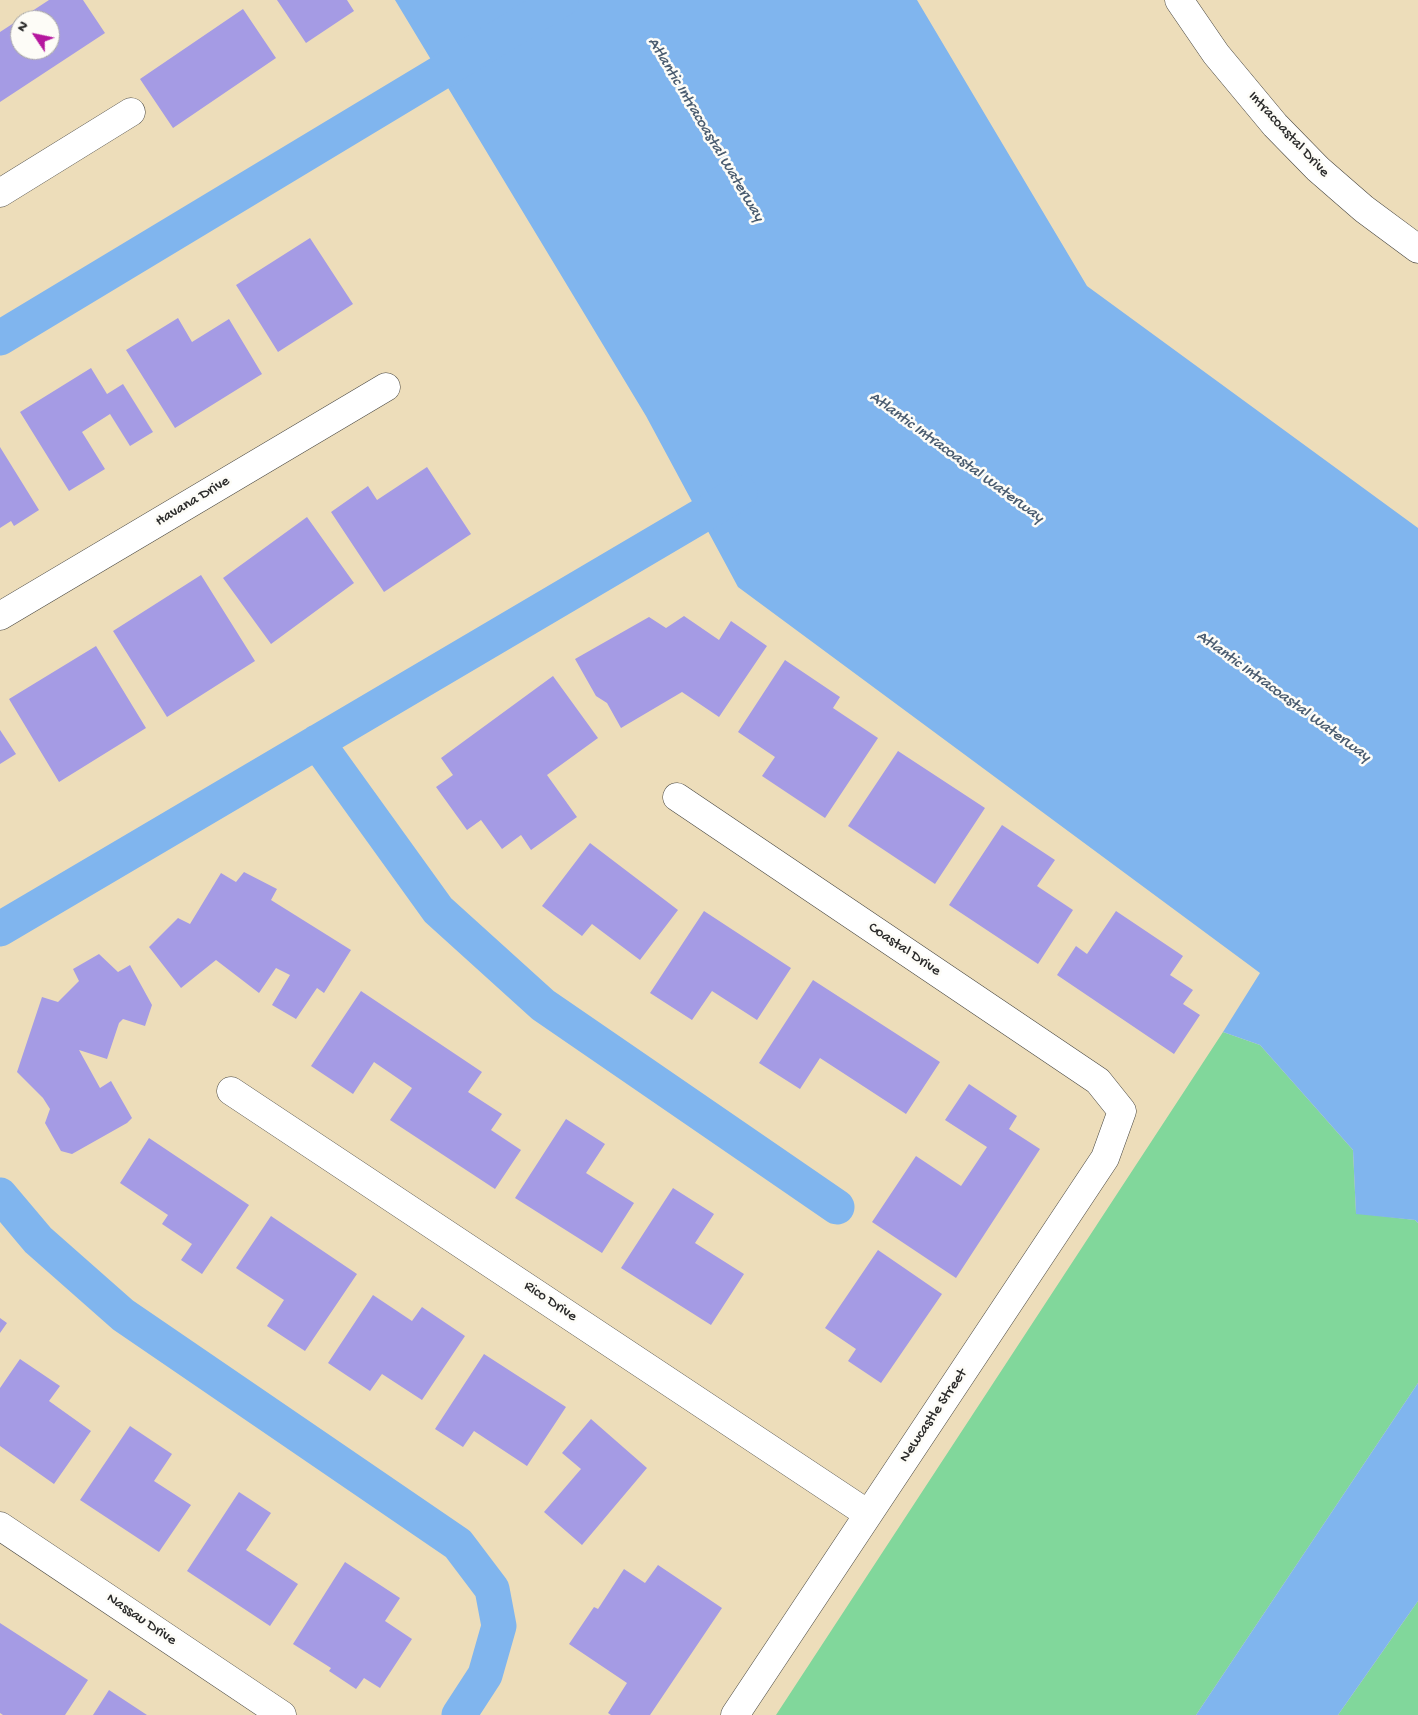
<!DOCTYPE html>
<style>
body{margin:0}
#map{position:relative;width:1418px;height:1715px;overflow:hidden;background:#edddba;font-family:"Gochi Hand",sans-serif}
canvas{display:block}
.north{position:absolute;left:10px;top:10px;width:50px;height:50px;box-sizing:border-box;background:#fdfcf7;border:1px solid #a9a8a5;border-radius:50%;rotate:304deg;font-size:14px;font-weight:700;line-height:20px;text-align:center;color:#2b2b2b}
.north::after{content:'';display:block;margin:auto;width:18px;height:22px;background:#b5179e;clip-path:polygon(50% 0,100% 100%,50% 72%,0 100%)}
</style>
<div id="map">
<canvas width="1418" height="1715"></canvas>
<div class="north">N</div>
</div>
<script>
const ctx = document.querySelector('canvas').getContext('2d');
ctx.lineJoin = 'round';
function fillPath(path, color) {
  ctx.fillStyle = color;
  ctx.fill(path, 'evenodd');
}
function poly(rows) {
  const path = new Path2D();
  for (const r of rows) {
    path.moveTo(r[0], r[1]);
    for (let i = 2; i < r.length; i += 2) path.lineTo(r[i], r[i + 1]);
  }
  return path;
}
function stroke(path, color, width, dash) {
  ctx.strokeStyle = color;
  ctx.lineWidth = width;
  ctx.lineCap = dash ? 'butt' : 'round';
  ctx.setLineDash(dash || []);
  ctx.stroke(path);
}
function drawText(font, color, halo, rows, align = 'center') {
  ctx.font = font + ' "Gochi Hand",sans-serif';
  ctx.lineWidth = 5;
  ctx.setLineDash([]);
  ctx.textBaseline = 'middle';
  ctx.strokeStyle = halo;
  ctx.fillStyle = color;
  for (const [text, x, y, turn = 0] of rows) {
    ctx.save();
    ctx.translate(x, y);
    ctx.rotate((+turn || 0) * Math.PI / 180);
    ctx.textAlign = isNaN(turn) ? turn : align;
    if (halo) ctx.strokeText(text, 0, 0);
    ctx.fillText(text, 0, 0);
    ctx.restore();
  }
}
fillPath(poly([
 [1223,1032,1260,1045,1353,1150,1356,1213,1415,1220,1418,1223,1418,1383,1196,1715,776,1715],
 [1418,1601,1418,1715,1338,1715]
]), '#81d79b');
fillPath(poly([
 [395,0,917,0,1087,286,1418,528,1418,1223,1415,1220,1356,1214,1353,1150,1260,1045,1223,1032,1260,973,738,587,646,416],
 [1418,1383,1418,1601,1338,1715,1196,1715]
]), '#80b5ee');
stroke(poly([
 [0,338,561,0],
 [317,742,438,910,543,1005,837,1207],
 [0,929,740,493],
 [0,1195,38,1240,123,1315,458,1544,492,1589,499,1626,485,1675,459,1715]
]), '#80b5ee', 35);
fillPath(poly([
 [49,0,83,0,105,33,0,102,0,32],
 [20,20,50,20,50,50,20,50],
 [277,0,347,0,354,11,306,43],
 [243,9,276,58,173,128,140,79],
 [310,238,353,304,278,352,236,285],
 [178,318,192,342,229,319,262,374,175,428,126,350],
 [91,368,107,394,123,384,153,432,130,446,110,414,82,432,105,469,69,491,20,412],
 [0,447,39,510,14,526,11,521,0,528],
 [427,467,471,534,384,592,331,512,368,486,377,500],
 [307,517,354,583,271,644,223,578],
 [201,575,255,661,167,717,113,631],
 [684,616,719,640,731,621,767,646,719,717,682,692,621,728,607,703,596,696,575,659,649,617,666,628],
 [96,646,146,728,59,782,9,699],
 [785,660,840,697,833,708,878,738,825,818,762,776,775,757,738,732],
 [553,676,598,738,547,775,577,817,531,850,521,835,502,849,481,820,467,830,436,787,453,775,441,758],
 [0,730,16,754,0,764],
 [898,751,985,808,935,884,848,826],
 [1002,825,1055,860,1037,886,1073,910,1038,964,949,905],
 [590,843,678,910,640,960,592,924,582,936,542,906],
 [244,872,277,889,271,900,351,950,324,993,317,988,296,1019,272,1005,290,975,276,968,259,993,216,960,181,988,149,947,178,918,190,924,221,873,236,882],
 [704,911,791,968,757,1020,712,991,692,1020,650,993],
 [1116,911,1183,956,1170,975,1193,990,1183,1004,1200,1015,1174,1054,1057,975,1076,946,1087,954],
 [99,954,118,972,130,965,152,1005,145,1026,123,1019,119,1023,107,1059,79,1050,100,1088,111,1081,132,1118,127,1123,72,1154,61,1151,45,1123,50,1109,43,1098,17,1072,42,997,58,1002,79,981,73,969],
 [813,980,940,1062,906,1114,820,1058,800,1089,759,1063],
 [361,991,482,1072,468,1092,502,1114,491,1130,521,1150,495,1189,390,1120,412,1088,374,1062,353,1094,311,1066],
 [969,1084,1017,1116,1009,1129,1040,1149,956,1278,872,1222,916,1156,961,1186,987,1147,945,1120],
 [566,1119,605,1144,586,1173,634,1203,602,1253,515,1198],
 [149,1138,249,1205,202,1274,181,1260,192,1244,162,1224,168,1215,120,1183],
 [673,1188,714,1214,695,1243,744,1274,711,1325,621,1268],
 [271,1216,357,1274,305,1351,267,1326,284,1300,236,1268],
 [878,1250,942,1294,881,1383,848,1361,856,1349,825,1328],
 [373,1295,412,1321,422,1307,465,1336,422,1400,382,1374,370,1391,328,1363],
 [0,1318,7,1323,0,1333],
 [484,1354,566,1407,527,1466,474,1431,463,1447,435,1429],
 [20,1359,60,1386,49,1401,91,1431,54,1484,0,1446,0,1388],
 [591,1419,647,1468,582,1545,544,1512,581,1469,562,1453],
 [130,1426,172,1454,154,1481,191,1505,159,1552,80,1500],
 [239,1492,271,1513,246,1550,298,1584,270,1626,187,1571],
 [345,1562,400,1598,385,1621,412,1639,380,1688,364,1678,356,1689,329,1671,331,1668,293,1644],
 [658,1565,722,1608,650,1715,611,1715,608,1713,627,1683,569,1644,594,1607,598,1609,624,1569,645,1583],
 [0,1623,88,1680,65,1715,3,1715,0,1713],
 [109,1690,147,1715,93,1715]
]), '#a59be4');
const minor = poly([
 [1179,0,1216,54,1275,125,1318,169,1364,209,1418,249],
 [0,193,131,112],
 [0,616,386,387],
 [677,797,1098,1081,1122,1111,1105,1158,735,1715],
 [231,1091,868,1514],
 [0,1526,282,1715]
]);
stroke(minor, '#484640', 29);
stroke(minor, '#fff', 28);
drawText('15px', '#2b2b2b', '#fdfcf7', [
 ["Intracoastal Drive",1288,135,47],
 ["Havana Drive",193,502,-31],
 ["Coastal Drive",904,950,34],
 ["Rico Drive",550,1302,34],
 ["Newcastle Street",934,1416,-56],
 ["Nassau Drive",141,1620,34]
]);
drawText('italic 16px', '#495b6f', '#fdfcf7', [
 ["Atlantic Intracoastal Waterway",705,130,59],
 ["Atlantic Intracoastal Waterway",956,458,36],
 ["Atlantic Intracoastal Waterway",1283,697,36]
]);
</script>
